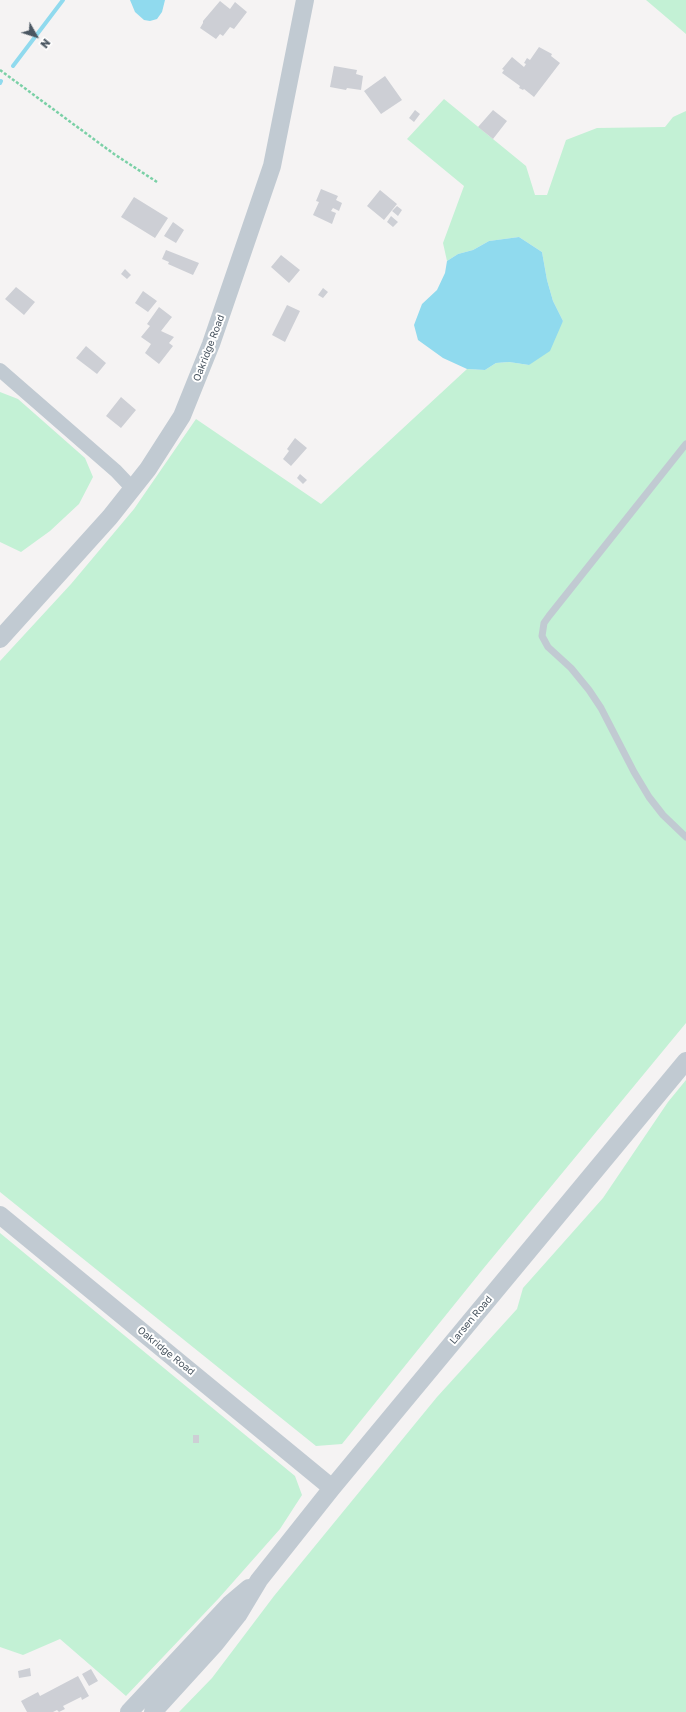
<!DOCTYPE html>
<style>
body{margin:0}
#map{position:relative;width:686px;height:1712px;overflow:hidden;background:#f5f3f3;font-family:"Golos Text",sans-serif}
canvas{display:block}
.north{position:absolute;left:16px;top:16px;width:40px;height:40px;-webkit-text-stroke:3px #fff;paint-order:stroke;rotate:129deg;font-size:11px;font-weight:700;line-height:16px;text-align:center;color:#4a5661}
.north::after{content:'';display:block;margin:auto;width:14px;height:18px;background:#4a5661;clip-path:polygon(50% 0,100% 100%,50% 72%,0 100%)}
</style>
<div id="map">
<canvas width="686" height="1712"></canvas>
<div class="north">N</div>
</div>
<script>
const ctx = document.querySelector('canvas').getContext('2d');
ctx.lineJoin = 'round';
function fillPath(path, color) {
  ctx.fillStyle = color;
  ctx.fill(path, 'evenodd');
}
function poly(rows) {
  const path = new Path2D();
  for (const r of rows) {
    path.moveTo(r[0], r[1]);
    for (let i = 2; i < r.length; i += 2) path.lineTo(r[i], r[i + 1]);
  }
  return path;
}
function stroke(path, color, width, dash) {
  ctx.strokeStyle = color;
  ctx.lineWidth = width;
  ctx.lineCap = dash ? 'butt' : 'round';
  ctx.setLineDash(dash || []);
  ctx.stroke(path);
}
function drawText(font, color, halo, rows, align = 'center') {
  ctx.font = font + ' "Golos Text",sans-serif';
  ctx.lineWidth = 4;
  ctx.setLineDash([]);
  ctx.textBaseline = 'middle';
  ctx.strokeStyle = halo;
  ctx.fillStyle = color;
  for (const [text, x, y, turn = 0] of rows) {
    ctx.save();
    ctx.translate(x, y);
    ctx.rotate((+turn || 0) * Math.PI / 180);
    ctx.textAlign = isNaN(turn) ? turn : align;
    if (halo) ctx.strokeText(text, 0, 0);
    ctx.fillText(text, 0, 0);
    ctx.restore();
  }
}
fillPath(poly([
 [646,0,686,0,686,34],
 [444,99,526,166,535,195,547,195,566,140,597,128,665,127,673,117,686,111,686,1023,483,1269,342,1444,316,1446,0,1192,0,661,71,584,134,509,196,419,321,504,467,369,485,370,496,363,509,362,529,365,563,321,553,301,547,280,542,252,519,237,489,241,473,250,458,254,447,261,443,243,464,186,407,139],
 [0,392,18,399,85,458,93,477,79,504,50,531,21,552,0,542],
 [686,1080,686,1712,179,1712,212,1678,274,1596,437,1397,517,1309,523,1288,603,1198,668,1102],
 [0,1233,295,1476,302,1495,280,1529,219,1598,126,1696,60,1639,23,1655,0,1647]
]), '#c3f1d5');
fillPath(poly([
 [130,0,165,0,162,12,157,19,150,21,144,20,135,12],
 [519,237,542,252,547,280,553,301,563,321,550,351,529,365,509,362,496,363,485,370,467,369,443,358,418,340,414,325,422,304,437,290,445,273,447,261,458,254,473,250,489,241]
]), '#90daee');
stroke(poly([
 [13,66,63,0],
 [0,83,1,81]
]), '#90daee', 4);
fillPath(poly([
 [220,1,230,9,235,2,247,12,234,29,230,27,223,36,220,34,216,39,200,28,203,23,203,21],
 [539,47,552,54,551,56,560,63,534,97,524,89,523,90,519,88,520,86,502,73,504,70,502,69,512,57,524,67,526,64,524,63,527,58,530,60],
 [334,66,357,70,356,74,363,76,361,90,347,88,346,90,330,87],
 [385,76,402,100,381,114,364,91],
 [415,110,420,114,414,122,409,118],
 [493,110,507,121,493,139,478,127],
 [321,189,338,196,336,200,342,203,339,211,333,208,331,211,336,213,332,224,313,215,319,202,316,201],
 [380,190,397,204,384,220,367,206],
 [134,197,168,218,155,238,121,217],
 [397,206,402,210,398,216,392,211],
 [391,216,398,222,393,227,387,222],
 [173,222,184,230,176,243,164,236],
 [166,250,199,263,193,275,168,264,169,262,162,259],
 [281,255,300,270,289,283,271,267],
 [125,269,131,275,127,279,121,274],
 [16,287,35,302,24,315,5,299],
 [323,288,328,292,323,298,318,295],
 [143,291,157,301,148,312,135,303],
 [287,305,300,311,285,342,272,335],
 [159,307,172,317,161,331,174,337,169,343,173,346,159,364,145,353,151,344,141,337,150,326,147,324],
 [86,346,106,363,97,374,76,358],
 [121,397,136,410,121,428,106,416],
 [295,438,307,448,291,466,283,459,289,451,287,449],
 [300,474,307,480,303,484,297,478],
 [193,1435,199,1435,199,1443,193,1443],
 [30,1668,31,1676,19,1678,18,1671],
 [91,1669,98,1681,89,1686,82,1674],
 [78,1676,89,1696,82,1700,81,1697,63,1706,65,1709,59,1712,57,1710,53,1712,27,1712,21,1701,38,1692,40,1696]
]), '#cdcfd5');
stroke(poly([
 [0,70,114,154,157,182]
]), '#7ad0a6', 2.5, [3, 2]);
stroke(poly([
 [686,444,549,616,544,623,542,636,548,647,571,668,589,690,601,708,634,772,649,797,663,815,686,837]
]), '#c1cad2', 7);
stroke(poly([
 [0,370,116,471,133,489]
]), '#c1cad2', 14);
stroke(poly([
 [0,639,110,517,148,469,182,416,211,344,272,166,305,0],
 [0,1215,332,1488],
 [129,1712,230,1604,249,1588],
 [153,1712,215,1644,238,1615,259,1580,332,1488,686,1061]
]), '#c1cad2', 18);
drawText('10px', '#4a5661', '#fff', [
 ["Oakridge Road",209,348,-69],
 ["Larsen Road",471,1320,-50],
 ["Oakridge Road",166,1351,39]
]);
</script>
